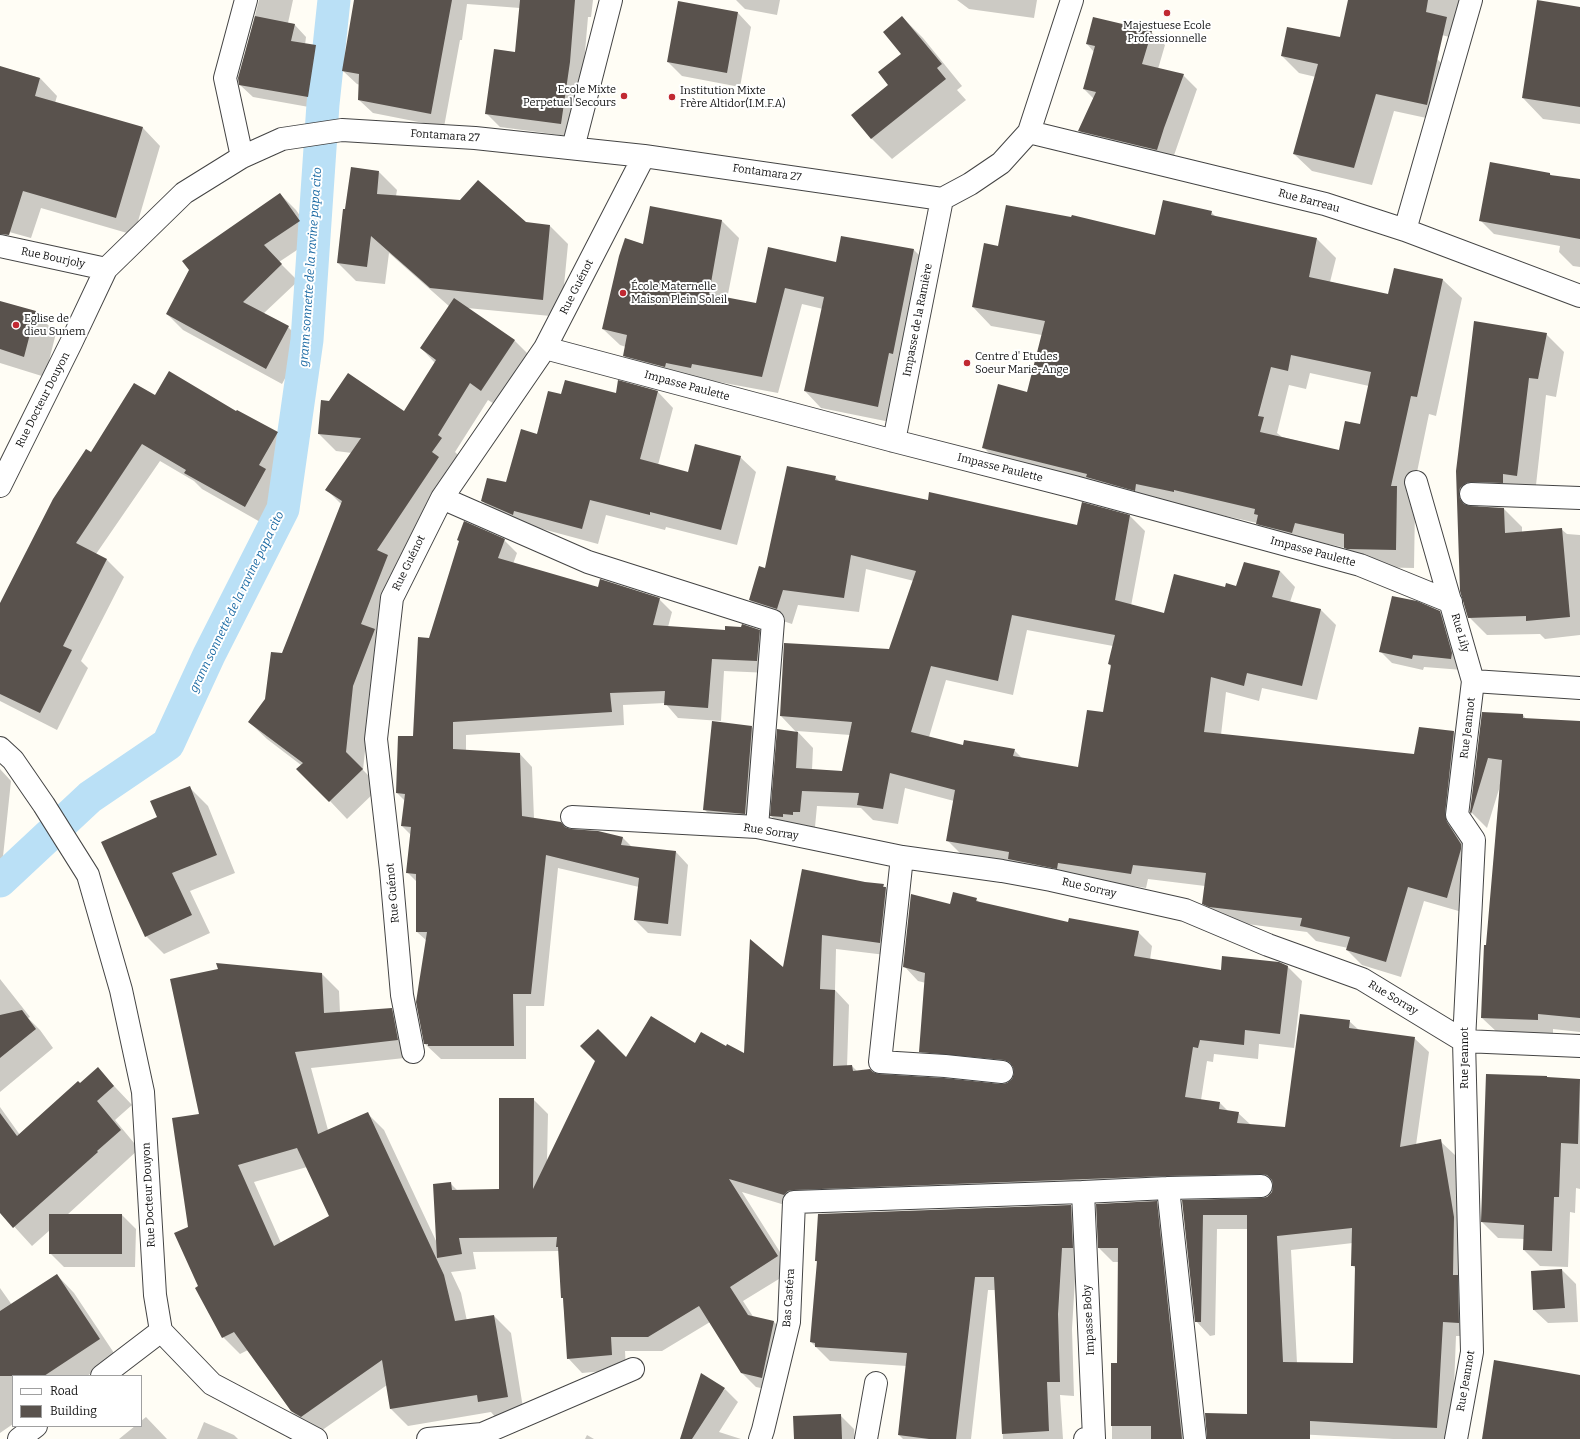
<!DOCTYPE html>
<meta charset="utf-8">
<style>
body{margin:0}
#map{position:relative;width:1580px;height:1439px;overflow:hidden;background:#fffdf5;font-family:Bitter,serif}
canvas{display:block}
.legend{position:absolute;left:12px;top:1375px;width:130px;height:52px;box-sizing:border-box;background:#fff;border:1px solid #a0a0a0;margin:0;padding:5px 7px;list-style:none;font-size:12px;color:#111}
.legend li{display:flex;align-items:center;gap:8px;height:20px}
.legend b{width:20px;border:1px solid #a0a0a0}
</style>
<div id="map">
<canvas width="1580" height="1439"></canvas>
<ul class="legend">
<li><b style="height:5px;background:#fff"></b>Road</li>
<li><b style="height:11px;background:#59524d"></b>Building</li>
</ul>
</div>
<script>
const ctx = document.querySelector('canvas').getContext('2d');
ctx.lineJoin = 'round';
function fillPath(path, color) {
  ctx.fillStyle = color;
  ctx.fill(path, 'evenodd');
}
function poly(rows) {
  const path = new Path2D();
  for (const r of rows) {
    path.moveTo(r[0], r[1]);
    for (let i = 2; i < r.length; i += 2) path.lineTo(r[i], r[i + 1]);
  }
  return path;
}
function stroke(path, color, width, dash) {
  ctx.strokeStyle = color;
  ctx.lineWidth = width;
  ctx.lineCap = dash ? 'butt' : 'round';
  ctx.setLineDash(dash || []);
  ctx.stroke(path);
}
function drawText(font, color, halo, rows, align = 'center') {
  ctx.font = font + ' Bitter,serif';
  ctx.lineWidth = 4;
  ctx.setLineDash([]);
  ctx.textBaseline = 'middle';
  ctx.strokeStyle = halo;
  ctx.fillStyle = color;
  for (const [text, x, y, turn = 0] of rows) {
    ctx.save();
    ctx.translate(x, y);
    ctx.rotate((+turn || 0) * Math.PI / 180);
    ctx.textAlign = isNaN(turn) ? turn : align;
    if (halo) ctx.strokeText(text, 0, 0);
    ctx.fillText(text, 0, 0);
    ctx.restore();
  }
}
fillPath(poly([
 [259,0,293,0,288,23,294,24,306,37,305,45,316,46,328,59,320,109,253,97,240,85,239,78],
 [314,55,316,55,309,102,307,102],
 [355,0,593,0,591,17,588,17,583,75,575,137,500,127,486,113,516,53,520,8,467,4,462,40,460,40,444,127,373,113,359,100,360,85,357,84,343,71],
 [736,0,780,0,777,15,745,9],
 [957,0,1037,0,1034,18,969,9],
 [1354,0,1469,0,1460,40,1369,15],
 [1580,8,1580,124,1543,119,1523,98],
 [738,13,751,27,740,87,682,76,668,62],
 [902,17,923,38,962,86,957,90,966,100,892,159,872,139,853,115,890,85,903,54],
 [1151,32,1165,45,1158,69,1183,75,1197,89,1171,164,1093,145,1080,131,1094,99,1084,89,1094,52,1087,44],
 [1282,56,1437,59,1455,76,1445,122,1394,111,1372,185,1312,171,1294,154,1316,77,1299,73],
 [1,67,40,78,57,96,55,103,143,128,160,146,134,235,41,208,31,238,2,230,0,228,0,74],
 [379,172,397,190,396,196,525,223,550,226,568,244,561,317,467,308,515,341,532,358,499,407,488,400,455,452,459,456,456,475,396,564,405,573,370,704,363,770,380,787,347,819,330,801,301,765,267,739,249,722,266,700,342,505,326,489,352,453,336,451,319,434,404,413,435,363,421,348,450,307,389,253,385,284,356,281,338,263,346,210],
 [1550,174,1552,176,1580,180,1580,267,1573,266,1559,252,1560,246,1494,234,1480,220],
 [280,194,296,210,315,238,279,262,298,281,263,314,288,327,304,343,282,384,183,330,167,314,190,269],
 [651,208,722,221,739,238,727,299,757,305,769,249,837,263,914,250,931,267,895,423,821,408,805,391,823,309,802,304,778,393,708,380,641,372,624,355,626,347,620,345,603,329,644,246],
 [1211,212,1216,217,1317,239,1336,258,1330,282,1389,295,1395,269,1443,280,1462,298,1436,416,1429,414,1411,501,1415,506,1414,568,1367,567,1364,566,1346,548,1314,541,1276,542,1257,523,1002,466,983,447,1028,393,1042,335,991,326,973,307,985,245,999,247,1155,236],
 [1310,373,1369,386,1361,425,1340,451,1282,437,1277,433,1289,385,1306,389],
 [0,302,35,312,56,333,45,377,0,363],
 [1546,334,1564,352,1556,397,1546,395,1535,494,1483,501,1477,508,1504,509,1522,527,1522,532,1561,529,1567,534,1580,535,1580,635,1545,639,1540,634,1487,635,1469,617,1457,471],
 [619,382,658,392,673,408,658,465,689,473,740,457,756,472,737,545,666,527,665,530,606,515,598,544,498,517,482,501,506,483,561,395,616,394],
 [155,397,236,413,277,433,294,450,277,481,282,487,262,523,202,489,194,481,160,461,96,554,107,560,124,577,81,661,88,668,57,730,0,701,0,605,91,453],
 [835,477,840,482,928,501,1078,526,1082,503,1130,516,1145,531,1131,606,1165,615,1225,588,1237,587,1244,563,1280,571,1295,587,1290,602,1320,609,1336,625,1317,700,1262,688,1259,701,1226,692,1221,735,1415,756,1420,728,1454,732,1469,747,1459,830,1476,860,1462,912,1424,901,1401,977,1362,965,1347,950,1348,948,1316,941,1307,932,1225,921,1219,919,1203,903,1205,886,1148,879,1146,888,1073,877,963,856,948,841,954,801,905,788,898,824,873,820,861,808,817,806,815,827,808,827,787,831,771,816,797,733,781,716,890,650,914,581,866,569,859,612,798,605,792,624,765,615,750,600,765,569],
 [1027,630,1113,646,1109,664,1111,667,1104,713,1079,768,1023,759,1014,750,964,746,929,737,946,680,1013,695],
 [797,731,850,735,843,772,812,770,813,748],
 [504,540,517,553,513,564,599,588,659,599,672,612,668,627,726,631,759,631,772,644,770,673,724,671,721,721,678,718,665,703,623,705,624,725,466,735,466,751,520,754,532,767,534,819,566,829,623,838,632,847,676,852,688,865,681,936,648,933,635,920,639,887,558,868,544,1006,526,1006,526,1059,441,1059,425,1044,427,941,417,932,417,882,407,872,411,835,402,826,405,801,397,793,414,737,430,639],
 [1439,612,1451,624,1463,670,1424,667,1423,670,1392,663,1380,651],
 [1483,713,1523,715,1526,719,1580,722,1580,1032,1553,1029,1553,1035,1498,1033,1482,1018,1487,946,1500,786,1487,828,1471,812],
 [752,727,766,741,759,827,718,823,704,809],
 [0,769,11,781,2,866,11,874,0,887],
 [189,787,208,806,235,873,190,891,210,933,164,954,146,936,158,817],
 [865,883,883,885,897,899,894,956,836,949,835,990,849,1005,847,1067,852,1066,857,1071,1001,1085,1008,1084,1013,1080,1015,1073,934,1066,920,1051,926,983,918,981,904,966,951,905,976,899,981,904,1069,923,1138,932,1152,946,1150,960,1222,971,1287,966,1302,981,1294,1048,1259,1044,1258,1059,1214,1054,1213,1062,1207,1061,1201,1100,1220,1103,1228,1111,1238,1113,1251,1125,1286,1128,1349,1021,1359,1030,1414,1038,1429,1052,1416,1145,1440,1141,1455,1155,1468,1232,1473,1336,1456,1336,1452,1439,1393,1439,1276,1433,1291,1439,1208,1439,1256,1426,1248,1229,1217,1229,1215,1335,1210,1336,1196,1321,1183,1201,1268,1198,1273,1193,1274,1187,1182,1189,798,1209,742,1192,792,1271,743,1301,754,1318,774,1322,788,1336,776,1391,756,1387,741,1372,710,1322,662,1351,625,1351,626,1369,582,1373,568,1358,559,1251,473,1252,476,1269,451,1272,461,1293,467,1321,494,1316,511,1333,524,1414,496,1418,491,1412,408,1426,391,1409,387,1385,318,1433,309,1428,291,1411,248,1350,240,1354,223,1337,199,1287,189,1227,200,1115,322,974,339,991,340,1013,391,1009,408,1026,414,1057,311,1068,328,1130,367,1113,384,1130,437,1243,450,1183,458,1191,500,1190,533,1099,548,1114,547,1162,626,1059,696,1044,727,1047,745,1055,784,969],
 [307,1167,330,1217,281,1243,254,1182],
 [1353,1243,1352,1265,1356,1269,1354,1364,1297,1363,1291,1250],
 [0,979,30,1017,28,1018,40,1030,53,1048,0,1092],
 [98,1069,132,1105,115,1120,139,1149,67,1215,122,1215,136,1229,135,1267,64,1267,50,1253,50,1230,32,1246,0,1211,0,1107,20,1135],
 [1547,1077,1548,1078,1580,1080,1580,1189,1576,1188,1575,1213,1570,1212,1568,1267,1540,1266,1524,1250,1525,1239,1498,1238,1482,1222],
 [1156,1202,1170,1216,1194,1439,1112,1439,1112,1364,1118,1364,1119,1262,1113,1262,1099,1248],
 [1071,1206,1085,1220,1076,1262,1072,1329,1074,1396,1060,1395,1063,1439,1003,1439,996,1290,988,1290,971,1439,903,1439,899,1435,907,1366,830,1361,811,1342,818,1263,816,1261],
 [1562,1270,1576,1284,1578,1322,1548,1323,1534,1310],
 [57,1275,74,1293,116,1356,87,1376,13,1376,13,1424,0,1433,0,1288,12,1305],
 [725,1389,738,1402,719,1432,741,1439,681,1439],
 [840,1415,854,1429,855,1439,795,1439],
 [146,1417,167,1439,119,1439,135,1426,141,1426,141,1421],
 [204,1422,234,1435,238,1439,197,1439],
 [587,1435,594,1439,585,1439]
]), '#0003');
stroke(poly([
 [0,881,90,797,168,744,209,655,283,509,307,340,323,104,334,0]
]), '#bae0f6', 33);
fillPath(poly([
 [354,0,452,0,431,114,358,100,359,74,342,71],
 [520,0,575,0,570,62,561,124,485,114,494,49,515,52],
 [1348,0,1428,0,1426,12,1447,17,1427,105,1376,94,1354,168,1293,154,1318,64,1281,56,1287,27,1340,37],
 [1537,0,1580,7,1580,107,1522,98],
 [678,1,738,12,727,73,667,62],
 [255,16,295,24,291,41,316,45,308,97,239,85,238,78],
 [902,16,942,64,937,68,946,79,871,139,851,115,888,85,878,72,901,54,883,32],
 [1093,17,1152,31,1142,64,1184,74,1164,128,1157,150,1078,131,1096,92,1083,89,1095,46,1086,44],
 [0,66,40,78,35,96,143,127,116,218,23,191,9,235,0,234],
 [1490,162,1550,173,1550,175,1580,179,1580,239,1479,221],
 [351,167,379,171,377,194,460,200,478,180,526,222,550,225,543,300,430,288,371,236,367,267,337,263,343,209,345,209],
 [280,193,300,221,264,245,282,264,243,302,289,326,266,369,166,314,189,270,182,261],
 [1163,200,1212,211,1211,215,1317,238,1309,277,1388,294,1394,268,1443,279,1417,397,1411,396,1391,486,1397,486,1396,550,1347,549,1344,548,1344,534,1295,523,1292,533,1256,524,1258,515,1254,514,1255,509,1174,490,1174,492,1136,484,1135,491,1086,477,1087,474,982,448,998,384,1027,392,1045,321,972,307,984,243,998,246,1006,205,1071,217,1072,215,1155,235],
 [1291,355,1371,372,1360,424,1345,421,1339,450,1260,432,1264,417,1258,416,1271,367,1288,371],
 [650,206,722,220,709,294,756,303,768,247,836,262,841,236,914,249,893,354,889,353,878,407,804,391,824,297,785,288,762,377,692,364,691,368,666,363,665,367,623,356,627,335,602,329,619,256,625,238,643,244],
 [454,298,515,340,481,391,470,383,438,435,442,438,432,452,439,457,377,550,388,555,361,624,375,629,353,686,346,752,363,769,329,802,296,769,303,763,248,722,265,699,271,652,282,653,342,501,325,490,361,438,318,434,321,400,329,401,348,373,404,411,436,360,420,348],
 [0,301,36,311,24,357,0,349],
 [1474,321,1547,333,1538,379,1529,378,1517,476,1503,474,1503,483,1471,482,1466,483,1460,488,1459,493,1460,499,1464,504,1470,506,1504,508,1505,533,1562,528,1570,617,1526,621,1526,616,1468,618,1460,591,1456,471],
 [169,371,236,411,237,410,278,432,259,465,266,469,245,507,184,473,186,470,142,444,76,543,107,559,63,646,72,650,40,713,0,694,0,603,53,499,86,449,91,452,134,383,155,395],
 [565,380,616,393,618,380,658,391,640,459,688,472,695,444,741,456,721,530,650,512,650,515,590,500,582,529,514,511,513,515,481,501,487,478,506,482,521,429,537,434,548,391,561,394],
 [787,466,836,476,835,480,928,500,929,492,1077,525,1082,502,1130,515,1115,600,1164,613,1174,574,1225,587,1226,583,1236,586,1244,562,1280,571,1272,597,1321,609,1302,686,1247,673,1244,686,1211,677,1204,732,1414,754,1419,727,1454,731,1445,814,1447,822,1461,844,1461,849,1447,898,1408,887,1386,962,1346,950,1350,937,1300,926,1302,918,1209,907,1202,904,1206,873,1133,865,1131,874,1058,863,1057,869,1008,859,1009,852,946,841,955,790,890,773,883,809,857,805,859,793,802,791,800,812,793,812,793,815,783,814,783,817,770,816,777,729,798,732,796,768,842,771,852,722,780,716,784,643,889,649,916,571,851,555,844,598,783,590,777,609,749,600,759,566,765,568],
 [1012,615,1115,635,1108,664,1111,665,1103,712,1087,710,1078,767,1013,756,1015,749,964,740,963,745,911,732,931,666,998,681],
 [464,521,505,539,498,558,598,587,600,579,660,598,653,625,725,630,725,626,741,627,742,624,760,630,757,661,712,659,708,708,664,705,665,691,610,693,612,712,453,722,453,749,520,753,522,816,561,822,565,827,571,829,598,831,623,837,621,845,676,851,668,924,634,920,639,878,546,855,531,994,513,994,514,1046,428,1046,428,1044,424,1044,416,1002,427,932,416,932,416,874,406,873,411,827,401,826,405,794,396,793,398,736,413,736,418,637,429,638,459,541,457,540],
 [1392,596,1417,601,1440,611,1452,653,1451,659,1413,655,1412,659,1379,652],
 [1482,712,1523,714,1523,718,1580,721,1580,1018,1538,1014,1538,1020,1481,1018,1484,945,1486,945,1502,760,1488,758,1471,814,1470,812],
 [712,721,752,726,745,814,703,810],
 [190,786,217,855,172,873,192,915,145,937,101,842,157,817,150,801],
 [802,869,865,882,884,884,883,887,886,887,880,943,822,935,820,989,835,990,833,1066,852,1065,853,1071,870,1069,873,1072,879,1074,944,1078,1001,1084,1007,1083,1012,1079,1014,1073,1013,1067,1009,1062,1004,1060,919,1052,925,973,903,967,911,894,950,904,953,892,977,898,976,901,1068,922,1069,918,1139,931,1134,956,1221,970,1222,956,1279,962,1288,966,1280,1034,1245,1030,1244,1045,1200,1040,1198,1048,1193,1047,1185,1097,1220,1102,1219,1109,1239,1112,1237,1123,1285,1127,1300,1014,1350,1020,1349,1028,1415,1037,1400,1147,1441,1139,1454,1217,1453,1275,1458,1275,1459,1323,1443,1322,1437,1428,1310,1421,1310,1439,1207,1439,1205,1413,1247,1414,1247,1215,1203,1215,1201,1322,1195,1322,1182,1200,1261,1198,1267,1197,1272,1192,1273,1185,1272,1180,1267,1175,1261,1174,1167,1176,794,1190,788,1191,784,1195,729,1179,778,1256,730,1287,748,1315,774,1321,762,1378,741,1373,699,1306,648,1337,611,1337,612,1355,567,1359,563,1298,561,1298,558,1247,556,1247,557,1237,459,1238,462,1254,437,1258,433,1184,451,1182,452,1190,499,1189,499,1098,534,1098,533,1189,595,1061,580,1046,598,1029,626,1057,651,1016,695,1043,701,1032,726,1046,727,1044,744,1053,750,939,783,967],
 [1352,1228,1351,1266,1355,1266,1353,1363,1283,1362,1277,1236],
 [216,963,322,973,324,1013,392,1008,398,1040,295,1052,318,1134,368,1112,444,1275,455,1321,494,1315,508,1397,478,1402,477,1395,390,1409,382,1360,301,1417,291,1411,234,1332,222,1338,195,1288,198,1286,174,1233,188,1227,172,1118,199,1114,170,979,218,969],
 [297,1148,329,1216,274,1246,238,1165],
 [22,1010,36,1029,0,1058,0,1015],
 [98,1067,114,1086,97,1101,121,1130,97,1151,98,1152,13,1228,0,1213,0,1113,17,1136,78,1081,80,1083],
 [1486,1074,1547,1076,1547,1077,1580,1079,1578,1144,1561,1143,1559,1197,1554,1197,1552,1251,1523,1250,1524,1225,1481,1222],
 [1157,1201,1182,1439,1151,1439,1151,1426,1111,1426,1111,1363,1117,1363,1118,1248,1098,1248,1096,1204],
 [1071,1205,1073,1248,1062,1248,1058,1314,1060,1382,1047,1382,1049,1431,1002,1434,994,1277,975,1277,956,1439,929,1439,898,1435,907,1353,815,1347,815,1343,810,1342,817,1261,815,1261,818,1214],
 [49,1214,122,1214,122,1254,49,1254],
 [1562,1269,1565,1308,1533,1310,1531,1271],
 [57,1274,100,1339,44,1376,0,1376,0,1311],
 [1494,1360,1580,1375,1580,1439,1482,1439],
 [701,1373,725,1388,692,1439,680,1439],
 [841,1414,842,1439,794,1439,793,1416]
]), '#59524d');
const minor = poly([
 [1029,132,1325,204,1405,230,1580,296],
 [573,148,611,0],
 [242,157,225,78,246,0],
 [1405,230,1471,0],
 [0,246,106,269],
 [545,348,894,441,1074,487,1360,565,1451,602],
 [894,441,942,199],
 [1416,482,1473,681,1580,688],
 [0,486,71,343,106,269,184,193,242,157,282,139,342,130,475,138,644,156,942,199,970,184,1001,163,1029,132,1072,0],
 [1471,494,1580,498],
 [442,498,588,562,773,621,757,827],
 [0,748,13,760,44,805,88,875,121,990,143,1092,155,1295,161,1331,212,1384,316,1439],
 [572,817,757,827,902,857,1002,871,1051,880,1185,910,1268,945,1362,979,1464,1041,1580,1046],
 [902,857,880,1062,945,1066,1002,1072],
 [413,1052,402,995,391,870,376,739,392,598,442,498,545,348,644,156],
 [1168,1188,1195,1439],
 [1083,1192,1094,1438,1085,1439],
 [102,1376,161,1331],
 [482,1434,633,1369],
 [19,1439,36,1426],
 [428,1439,482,1434,483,1439],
 [760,1439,763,1430,789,1322,794,1202,1083,1192,1168,1188,1261,1186],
 [866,1439,876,1383],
 [1456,1439,1472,1352,1464,1041,1474,840,1457,815,1473,681]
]);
stroke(minor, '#444', 24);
stroke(minor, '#fff', 22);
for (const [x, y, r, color] of [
 [1167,13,4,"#c12932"],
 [624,96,4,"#c12932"],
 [672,97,4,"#c12932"],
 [623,293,4,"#c12932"],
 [16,325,4,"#c12932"],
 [967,363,4,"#c12932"]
]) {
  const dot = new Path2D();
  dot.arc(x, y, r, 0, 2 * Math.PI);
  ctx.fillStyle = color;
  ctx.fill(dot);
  stroke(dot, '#fff', 1.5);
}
drawText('11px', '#111', '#fff', [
 ["Majestuese Ecole",1167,26,"center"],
 ["Professionnelle",1167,39,"center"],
 ["Ecole Mixte",616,90,"right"],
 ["Perpetuel Secours",616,103,"right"],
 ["Institution Mixte",680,91],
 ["Frère Altidor(I.M.F.A)",680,104],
 ["École Maternelle",631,287],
 ["Maison Plein Soleil",631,300],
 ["Eglise de",24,319],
 ["dieu Sunem",24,332],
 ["Centre d' Etudes",975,357],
 ["Soeur Marie-Ange",975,370]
], 'left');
drawText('11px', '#111', '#fff', [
 ["Fontamara 27",445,136,4],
 ["Fontamara 27",767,173,8],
 ["Rue Barreau",1309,201,15],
 ["Rue Bourjoly",53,258,12],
 ["Rue Guénot",577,287,-63],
 ["Impasse de la Ramière",918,320,-79],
 ["Impasse Paulette",687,386,15],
 ["Rue Docteur Douyon",43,400,-63],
 ["Impasse Paulette",1000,468,14],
 ["Impasse Paulette",1313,552,15],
 ["Rue Guénot",409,563,-64],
 ["Rue Lily",1460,633,74],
 ["Rue Jeannot",1468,728,-83],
 ["Rue Sorray",771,832,9],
 ["Rue Sorray",1089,888,13],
 ["Rue Guénot",393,893,-95],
 ["Rue Sorray",1393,998,31],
 ["Rue Jeannot",1465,1058,-90],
 ["Rue Docteur Douyon",149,1195,-93],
 ["Bas Castéra",789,1298,-86],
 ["Impasse Boby",1089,1320,-93],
 ["Rue Jeannot",1466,1381,-80]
]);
drawText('italic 12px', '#1a69a3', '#fff', [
 ["grann sonnette de la ravine papa cito",311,267,-86],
 ["grann sonnette de la ravine papa cito",237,602,-64]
]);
</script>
